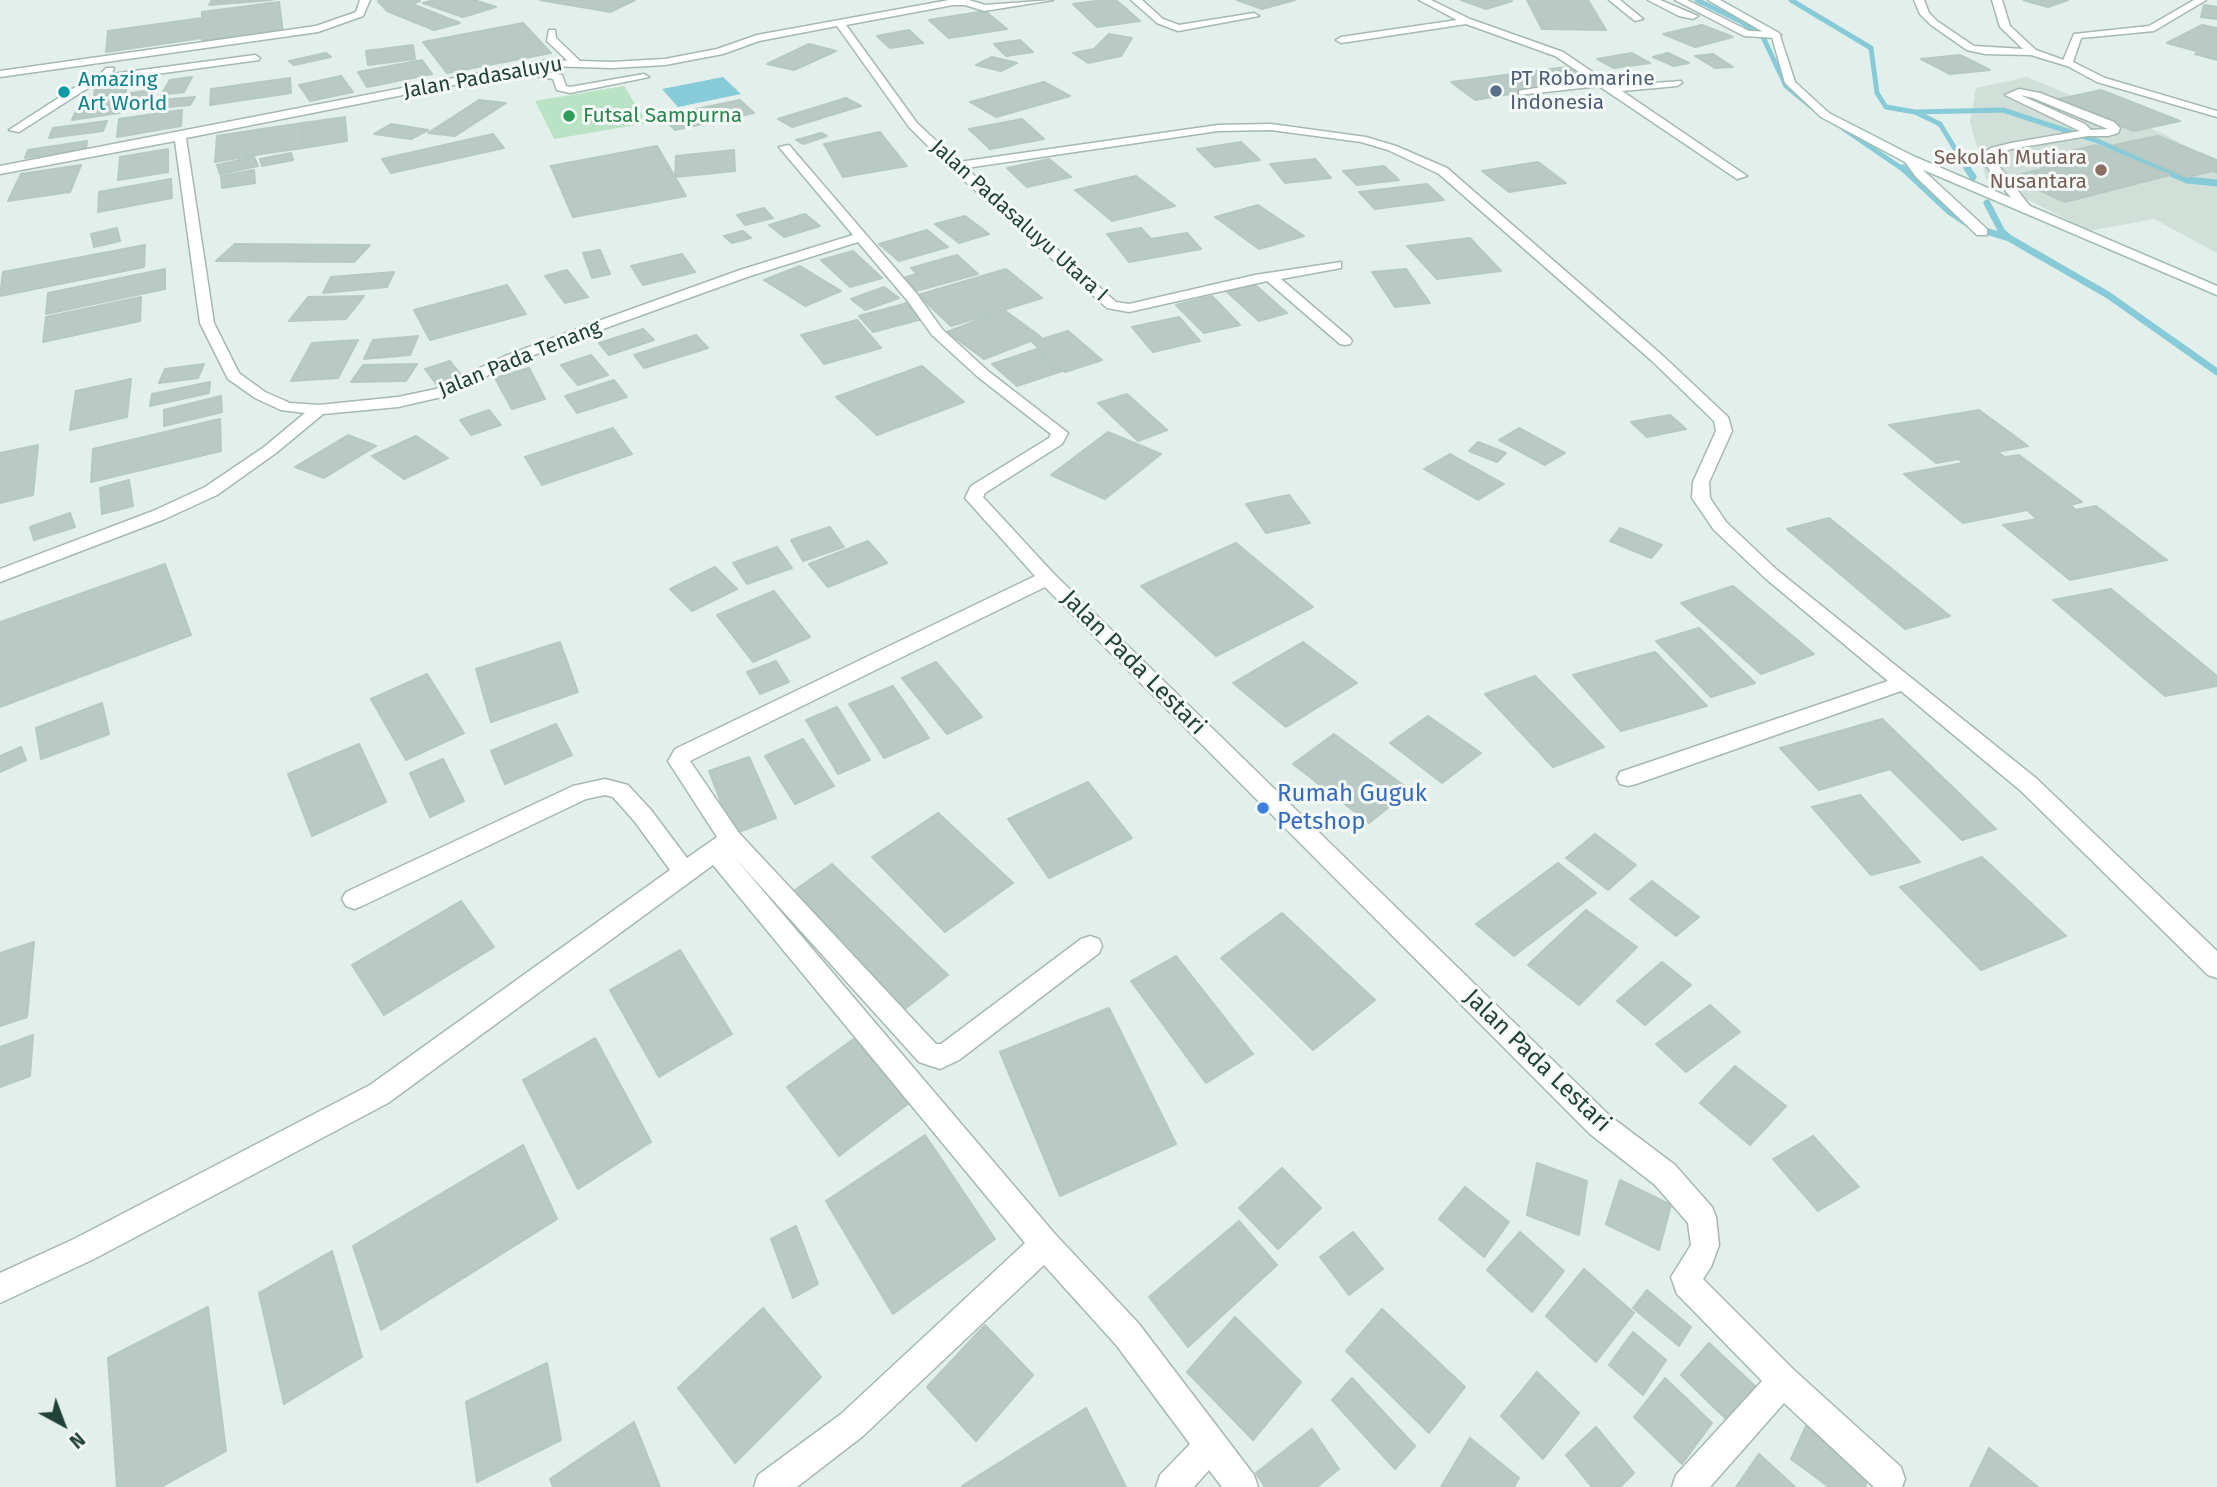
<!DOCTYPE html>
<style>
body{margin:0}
#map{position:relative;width:2217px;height:1487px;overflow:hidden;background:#e3efea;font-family:"Fira Sans",sans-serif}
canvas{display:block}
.north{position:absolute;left:28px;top:1389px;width:70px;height:70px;-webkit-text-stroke:5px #f5faf8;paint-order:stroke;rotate:139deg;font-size:19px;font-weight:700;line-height:28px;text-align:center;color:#214239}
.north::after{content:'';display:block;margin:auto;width:24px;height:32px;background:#214239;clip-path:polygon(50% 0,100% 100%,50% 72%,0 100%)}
</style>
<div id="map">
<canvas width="2217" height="1487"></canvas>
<div class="north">N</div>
</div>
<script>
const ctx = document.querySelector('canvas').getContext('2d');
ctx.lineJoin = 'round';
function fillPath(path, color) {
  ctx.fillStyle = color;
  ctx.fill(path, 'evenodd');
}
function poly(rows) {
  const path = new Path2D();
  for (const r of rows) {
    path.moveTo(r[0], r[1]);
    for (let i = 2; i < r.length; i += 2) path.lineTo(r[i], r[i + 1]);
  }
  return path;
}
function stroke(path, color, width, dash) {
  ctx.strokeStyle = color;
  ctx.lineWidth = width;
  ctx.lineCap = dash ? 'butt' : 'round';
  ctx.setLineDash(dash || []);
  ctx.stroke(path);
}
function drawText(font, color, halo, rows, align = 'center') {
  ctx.font = font + ' "Fira Sans",sans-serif';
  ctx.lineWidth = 6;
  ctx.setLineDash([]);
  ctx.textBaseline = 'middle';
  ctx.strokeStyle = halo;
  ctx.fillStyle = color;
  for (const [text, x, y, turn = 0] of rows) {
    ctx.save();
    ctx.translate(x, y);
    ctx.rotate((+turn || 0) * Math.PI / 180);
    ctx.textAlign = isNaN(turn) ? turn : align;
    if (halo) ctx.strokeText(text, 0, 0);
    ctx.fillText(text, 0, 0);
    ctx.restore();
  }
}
fillPath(poly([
 [2027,77,2164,134,2217,163,2217,253,2154,219,2089,231,1986,178,1970,122,1976,88]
]), '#d1dfd9');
fillPath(poly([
 [624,86,647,123,554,139,535,101]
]), '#bae2c5');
fillPath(poly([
 [723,77,741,94,678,107,662,89]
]), '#87cbd9');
stroke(poly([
 [1697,0,1740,21,1763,37,1786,86,1813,108],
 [1791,0,1871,48,1877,93,1886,107,1915,112,1940,124,1968,170],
 [1915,112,2003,110,2095,140,2164,170],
 [1844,129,1904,170]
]), '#87cbd9', 5);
stroke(poly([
 [1903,168,1949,211,1973,227,2009,238],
 [1967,168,1973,177],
 [2160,168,2187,180,2217,183],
 [1987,203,2002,232,2009,238,2108,295,2217,372]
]), '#87cbd9', 7);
const building = poly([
 [212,0,272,0,209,5,212,0],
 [382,0,416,0,420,1,412,4,460,23,434,30,387,11,378,1,382,0],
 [435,0,474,0,496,7,463,17,423,3,435,0],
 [540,0,635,0,610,12,540,0],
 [1103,0,1116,0,1140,21,1097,27,1073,4,1103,0],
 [1237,0,1295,0,1262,9,1237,0],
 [1461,0,1507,0,1512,1,1486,9,1461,0],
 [1527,0,1588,0,1606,30,1542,29,1527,0],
 [2023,0,2068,0,2048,7,2023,0],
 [279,2,283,33,203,44,202,38,106,52,108,31,202,18,202,12,279,2],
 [2204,5,2217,7,2217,19,2201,17,2204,5],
 [985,11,1007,29,949,38,929,20,985,11],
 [523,23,551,53,447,73,423,42,523,23],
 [1702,25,1733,37,1695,47,1663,34,1702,25],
 [2202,25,2217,28,2217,60,2195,54,2200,52,2167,43,2202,25],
 [909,30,923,43,890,48,877,36,909,30],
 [1109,34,1132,38,1121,56,1088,63,1073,53,1094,49,1109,34],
 [1020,40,1033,52,1006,56,994,44,1020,40],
 [809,44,836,51,794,70,767,64,809,44],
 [413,45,415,59,368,65,366,51,413,45],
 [326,53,331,57,294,65,289,61,326,53],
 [1632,53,1650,63,1614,68,1597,59,1632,53],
 [1668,53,1689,63,1674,66,1653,57,1668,53],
 [1713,54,1733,67,1715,68,1695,56,1713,54],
 [1960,55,1990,70,1950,74,1921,59,1960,55],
 [992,57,1017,63,1001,71,976,65,992,57],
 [422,60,432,74,367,87,358,72,422,60],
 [1567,67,1588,81,1475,100,1451,82,1567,67],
 [341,76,353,92,310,101,299,85,341,76],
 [192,77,184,92,161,95,170,80,192,77],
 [290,78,291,93,210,105,211,89,290,78],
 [127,79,126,92,94,98,95,84,127,79],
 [1044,82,1070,96,996,117,970,102,1044,82],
 [153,90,151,98,129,101,131,93,153,90],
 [2101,90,2180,121,2134,131,2055,100,2101,90],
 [195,97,190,105,145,109,150,101,195,97],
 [125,98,119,113,72,120,79,104,125,98],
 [846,98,861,106,792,127,778,119,846,98],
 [479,100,506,103,455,136,428,133,479,100],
 [740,100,754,113,675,130,662,116,740,100],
 [182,110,181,126,117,137,119,119,182,110],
 [345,117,347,141,303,148,303,123,345,117],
 [1022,119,1044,139,990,149,969,129,1022,119],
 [107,121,103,131,49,138,53,128,107,121],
 [303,123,303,148,261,154,262,129,303,123],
 [391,124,428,130,411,139,374,134,391,124],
 [262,129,261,154,215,162,217,136,262,129],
 [880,132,907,166,843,177,824,144,880,132],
 [821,133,827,136,803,144,796,140,821,133],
 [493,134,504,148,391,173,382,159,493,134],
 [2158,136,2217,160,2217,173,2213,171,2187,177,2114,145,2158,136],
 [87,141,86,149,25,158,28,150,87,141],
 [1241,142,1260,160,1215,167,1197,149,1241,142],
 [2096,145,2170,175,2065,202,2010,177,2042,169,2038,159,2096,145],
 [657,146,686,196,573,217,551,166,657,146],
 [168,149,168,172,118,180,120,157,168,149],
 [734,150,735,171,675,177,676,156,734,150],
 [291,153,293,160,262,166,260,159,291,153],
 [254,157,258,166,220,174,217,165,254,157],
 [1049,159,1071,177,1027,187,1007,168,1049,159],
 [1315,159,1331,178,1285,183,1270,164,1315,159],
 [1538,162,1566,183,1509,192,1482,171,1538,162],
 [81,165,70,192,8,201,21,174,81,165],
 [1384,166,1399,180,1357,185,1343,171,1384,166],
 [254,170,255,183,222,188,221,176,254,170],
 [1136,176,1175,206,1112,221,1075,190,1136,176],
 [171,179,172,198,98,212,99,192,171,179],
 [1427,184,1444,200,1375,209,1359,192,1427,184],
 [1258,205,1304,236,1259,249,1215,217,1258,205],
 [764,208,773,218,745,225,737,215,764,208],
 [805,214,820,226,784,237,769,225,805,214],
 [965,216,989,234,959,243,935,224,965,216],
 [117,228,120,241,94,247,91,234,117,228],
 [1141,228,1151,239,1187,233,1201,249,1129,262,1107,234,1141,228],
 [927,230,948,247,899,261,879,244,927,230],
 [743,231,751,238,732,243,724,236,743,231],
 [1470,238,1501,271,1437,279,1407,246,1470,238],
 [235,244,370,245,354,262,216,261,235,244],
 [145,245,144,267,0,296,3,272,145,245],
 [600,250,610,274,592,278,583,253,600,250],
 [853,251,882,278,850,287,821,260,853,251],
 [682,254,695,272,643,285,631,266,682,254],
 [957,255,978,274,916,291,903,278,917,274,911,268,957,255],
 [800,266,841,291,805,306,764,280,800,266],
 [165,269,165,289,46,314,48,293,165,269],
 [1006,269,1042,298,951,326,918,295,1006,269],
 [1406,269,1430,303,1395,307,1372,272,1406,269],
 [567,270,588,297,565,303,545,276,567,270],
 [394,272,387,287,323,293,331,277,394,272],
 [1253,283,1287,313,1259,321,1225,290,1253,283],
 [507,285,526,314,430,340,414,310,507,285],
 [884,287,899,298,865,310,851,299,884,287],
 [364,296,346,319,289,321,308,297,364,296],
 [1212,296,1240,325,1204,333,1176,305,1212,296],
 [141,297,140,321,43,342,46,317,141,297],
 [911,302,926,318,873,332,859,316,911,302],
 [1004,310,1041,337,984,359,947,332,1004,310],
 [1179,317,1200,341,1153,352,1132,327,1179,317],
 [857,320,881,348,824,364,801,335,857,320],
 [643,329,654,340,609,355,599,343,643,329],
 [1068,331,1102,360,1065,372,1032,342,1068,331],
 [696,335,708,348,644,368,634,355,696,335],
 [418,336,410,355,364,359,373,340,418,336],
 [358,340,338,378,291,381,312,343,358,340],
 [1037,349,1062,371,1017,386,992,364,1037,349],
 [591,355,608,375,578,385,561,365,591,355],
 [450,361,462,376,437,385,425,369,450,361],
 [204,364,198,378,159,383,165,369,204,364],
 [417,364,406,381,351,382,363,365,417,364],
 [922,366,964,402,877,435,836,397,922,366],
 [529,368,545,399,512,409,495,378,529,368],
 [131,379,127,417,70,430,76,391,131,379],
 [614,380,627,397,577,413,565,396,614,380],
 [210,382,209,393,150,406,152,394,210,382],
 [1127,394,1167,430,1138,441,1098,403,1127,394],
 [221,396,222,412,164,426,164,410,221,396],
 [489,410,501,425,471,435,460,420,489,410],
 [1979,410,2028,446,1997,452,2005,457,2019,455,2082,502,2070,505,2076,510,2096,506,2167,560,2070,580,2003,525,2037,519,2027,510,1963,523,1904,474,1963,463,1959,459,1936,463,1889,425,1979,410],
 [1670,415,1686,429,1647,437,1631,422,1670,415],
 [220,419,221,451,91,482,93,449,220,419],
 [613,428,632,454,542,485,525,457,613,428],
 [1519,428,1565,453,1545,465,1499,440,1519,428],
 [1108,432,1161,454,1105,499,1051,475,1108,432],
 [348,435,376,446,324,478,295,467,348,435],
 [416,436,448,458,404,479,372,456,416,436],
 [1478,442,1506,453,1497,462,1469,451,1478,442],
 [38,445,33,495,0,503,0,453,38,445],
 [1450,454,1504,484,1478,500,1424,469,1450,454],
 [129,480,133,506,102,514,100,488,129,480],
 [1289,495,1310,523,1266,533,1246,504,1289,495],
 [70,513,75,527,34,540,30,527,70,513],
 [1829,518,1950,616,1905,629,1787,529,1829,518],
 [830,527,844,547,803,561,791,540,830,527],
 [1620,528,1662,545,1651,558,1610,541,1620,528],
 [868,541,887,563,828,587,809,564,868,541],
 [1236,543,1313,607,1216,656,1141,586,1236,543],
 [777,547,792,568,747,584,733,563,777,547],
 [165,564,191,635,0,707,0,622,165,564],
 [715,567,737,589,692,611,670,589,715,567],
 [1733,586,1814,654,1761,674,1681,603,1733,586],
 [2111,589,2217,676,2217,686,2165,696,2053,600,2111,589],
 [774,591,810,637,753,662,717,615,774,591],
 [1699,628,1755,683,1711,697,1656,641,1699,628],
 [560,642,578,692,491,722,476,669,560,642],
 [1303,642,1357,683,1286,727,1233,683,1303,642],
 [1655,652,1707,706,1621,731,1573,675,1655,652],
 [776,661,789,682,760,694,747,672,776,661],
 [936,662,982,717,947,734,902,678,936,662],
 [427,674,464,733,406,760,371,699,427,674],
 [1535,676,1604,747,1553,767,1485,694,1535,676],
 [893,686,929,738,884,758,849,704,893,686],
 [102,703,109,734,41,759,36,728,102,703],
 [837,707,870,760,838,774,806,720,837,707],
 [1428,716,1481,753,1442,783,1390,743,1428,716],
 [1882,719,1996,829,1962,840,1890,769,1819,790,1780,748,1882,719],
 [556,724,572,755,505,784,491,751,556,724],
 [1334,734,1410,790,1369,823,1293,764,1334,734],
 [803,739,834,786,795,804,765,756,803,739],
 [359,744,386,802,312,836,288,774,359,744],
 [21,747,26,760,0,772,0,756,21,747],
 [749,757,776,818,733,834,709,771,749,757],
 [443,759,464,801,430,817,410,773,443,759],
 [1088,782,1132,838,1049,878,1008,819,1088,782],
 [1860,795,1920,862,1871,875,1812,807,1860,795],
 [938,813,1013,883,945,932,872,857,938,813],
 [1595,834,1636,865,1608,890,1566,858,1595,834],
 [1982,857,2066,936,1981,970,1900,887,1982,857],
 [1558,863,1596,893,1514,956,1476,924,1558,863],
 [832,864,948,975,901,1012,785,897,832,864],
 [1652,881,1699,917,1676,936,1630,899,1652,881],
 [461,901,494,947,384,1015,352,965,461,901],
 [1586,910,1637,947,1579,1005,1528,965,1586,910],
 [1282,913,1375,1000,1313,1050,1221,958,1282,913],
 [34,942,27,1017,0,1026,0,953,34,942],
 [680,950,732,1034,659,1077,610,990,680,950],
 [1176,956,1253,1054,1206,1083,1131,981,1176,956],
 [1662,962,1691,985,1645,1025,1617,1001,1662,962],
 [1710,1005,1740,1032,1686,1072,1656,1044,1710,1005],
 [1109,1008,1176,1144,1060,1196,1000,1052,1109,1008],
 [33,1035,30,1076,0,1087,0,1047,33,1035],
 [595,1038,651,1142,578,1189,523,1080,595,1038],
 [855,1038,909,1103,839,1156,787,1087,855,1038],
 [1735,1066,1786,1106,1750,1145,1700,1103,1735,1066],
 [925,1135,995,1239,893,1314,826,1201,925,1135],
 [1813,1136,1859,1187,1818,1211,1773,1159,1813,1136],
 [523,1145,557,1219,381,1330,353,1246,523,1145],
 [1537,1163,1587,1181,1579,1235,1527,1215,1537,1163],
 [1282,1168,1321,1208,1278,1249,1239,1208,1282,1168],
 [1620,1180,1671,1205,1659,1250,1606,1224,1620,1180],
 [1465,1187,1509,1222,1484,1257,1439,1219,1465,1187],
 [1239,1221,1277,1265,1188,1347,1149,1297,1239,1221],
 [796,1226,818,1284,793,1298,771,1239,796,1226],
 [1353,1232,1383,1269,1349,1295,1320,1257,1353,1232],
 [1520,1232,1564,1271,1532,1312,1487,1270,1520,1232],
 [332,1251,362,1357,284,1404,259,1293,332,1251],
 [1584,1269,1634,1313,1596,1362,1546,1316,1584,1269],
 [1647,1290,1691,1327,1679,1346,1633,1308,1647,1290],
 [208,1307,226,1451,161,1487,117,1487,108,1358,208,1307],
 [763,1308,821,1377,735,1463,678,1388,763,1308],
 [1382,1309,1465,1387,1429,1433,1346,1351,1382,1309],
 [1235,1317,1301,1382,1253,1440,1187,1372,1235,1317],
 [985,1325,1033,1375,976,1441,927,1387,985,1325],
 [1633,1332,1666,1360,1643,1395,1609,1365,1633,1332],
 [1709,1343,1756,1387,1728,1421,1681,1375,1709,1343],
 [547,1363,561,1440,477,1482,466,1402,547,1363],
 [1537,1372,1579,1413,1543,1459,1501,1416,1537,1372],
 [1352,1378,1415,1446,1395,1469,1332,1400,1352,1378],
 [1665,1378,1712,1423,1682,1464,1634,1417,1665,1378],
 [1086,1408,1126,1487,962,1487,962,1486,1086,1408],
 [634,1422,660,1487,553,1487,550,1479,634,1422],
 [1806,1426,1870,1473,1865,1487,1829,1487,1791,1459,1806,1426],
 [1596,1427,1634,1473,1620,1487,1592,1487,1566,1455,1596,1427],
 [1312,1429,1339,1469,1317,1487,1265,1487,1256,1473,1312,1429],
 [1470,1438,1519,1478,1514,1487,1441,1487,1470,1438],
 [1989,1448,2038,1487,1970,1487,1989,1448],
 [1759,1454,1795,1487,1736,1487,1759,1454]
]);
fillPath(building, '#b8cac3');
stroke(building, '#b5c9c1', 2);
const service = poly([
 [360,0,370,0,363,16,318,32,0,77,0,71,316,26,356,12,360,0],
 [1609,0,1620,0,1643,19,1635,21,1609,0],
 [1648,0,1660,0,1698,16,1693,19,1679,16,1648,0],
 [1675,0,1687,0,1749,31,1776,32,1781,35,1776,38,1744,36,1675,0],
 [1914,0,1924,0,1929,13,1937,21,1974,46,2023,49,2000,27,1992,0,2002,0,2010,26,2036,50,2072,63,2067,66,2031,55,1985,54,1967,50,1931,25,1920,14,1914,0],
 [549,30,555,30,556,38,579,60,579,64,571,64,547,41,549,30],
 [255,55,260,58,259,60,105,81,88,88,19,132,9,130,80,84,99,76,106,68,114,68,112,74,255,55],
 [2019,89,2040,93,2114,122,2120,128,2118,133,2108,136,2088,136,2011,149,1995,155,1998,165,2032,209,2026,213,2022,212,1988,168,1983,154,1991,148,2011,143,2080,131,2005,95,2019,89],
 [2020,95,2033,98,2108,129,2091,130,2085,124,2020,95],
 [1905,156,1913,156,1924,171,1987,229,1987,235,1977,235,1916,177,1903,159,1905,156]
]);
const minor = poly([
 [949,0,969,0,985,5,1053,0,984,11,965,5,953,5,846,25,917,123,959,162,1218,125,1271,124,1366,137,1396,146,1447,168,1662,355,1728,417,1732,431,1709,482,1710,498,1726,522,1777,570,2037,779,2217,951,2217,978,2208,975,2021,791,1901,691,1636,784,1628,786,1620,784,1617,778,1620,772,1888,681,1765,578,1714,530,1692,498,1693,482,1716,431,1714,421,1652,361,1439,174,1388,150,1361,142,1271,130,1218,131,966,168,1116,302,1129,304,1255,275,1341,262,1341,268,1281,279,1350,338,1352,341,1350,344,1345,345,1340,344,1267,281,1129,312,1107,308,951,169,909,127,837,26,759,41,723,54,665,65,612,68,547,66,531,69,562,75,566,86,570,87,644,74,649,77,570,93,557,90,553,79,524,74,524,71,186,138,214,323,239,373,265,392,290,403,319,405,398,397,436,389,505,356,604,319,740,270,853,235,779,147,789,145,917,294,942,329,988,371,1068,433,1062,444,985,493,983,497,1054,574,1610,1116,1675,1165,1712,1207,1716,1217,1719,1245,1711,1267,1703,1279,1794,1370,1901,1467,1905,1479,1902,1487,1874,1487,1784,1403,1710,1487,1672,1487,1676,1475,1762,1381,1677,1294,1671,1277,1691,1245,1688,1223,1655,1185,1590,1134,1045,587,690,761,739,833,936,1044,941,1044,1081,939,1090,936,1099,939,1102,946,1099,953,959,1060,940,1069,919,1062,735,858,1055,1234,1139,1324,1254,1475,1258,1487,1222,1487,1209,1470,1194,1487,1156,1487,1160,1475,1190,1444,1117,1346,1044,1265,863,1436,797,1487,754,1487,758,1475,841,1414,1025,1243,713,865,388,1103,94,1259,0,1303,0,1273,74,1239,370,1085,670,870,635,822,613,797,605,795,586,799,362,906,354,909,346,906,342,899,346,892,573,786,605,779,628,785,651,810,687,858,717,837,668,761,675,749,1035,576,965,498,971,486,1049,438,1051,434,978,377,932,335,907,300,858,242,750,276,614,325,515,362,446,396,398,407,323,414,276,453,217,495,165,519,0,582,0,569,153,511,205,487,264,447,305,413,281,410,255,398,228,379,200,323,175,141,0,174,0,166,547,60,612,62,665,59,717,49,757,35,949,0],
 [1131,0,1142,0,1163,19,1179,25,1254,13,1259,16,1178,31,1157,23,1131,0],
 [1419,0,1431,0,1470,19,1563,52,1613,86,1681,81,1682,83,1677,86,1622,91,1747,176,1737,179,1599,86,1519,95,1519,91,1523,90,1591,80,1555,56,1466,24,1341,43,1336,40,1341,37,1457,20,1419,0],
 [2194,0,2206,0,2154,31,2081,38,2073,62,2105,78,2217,111,2217,117,2097,82,2062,63,2074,34,2149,26,2194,0]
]);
const secondary = poly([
 [1708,0,1720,0,1779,33,1795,82,1829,113,1913,156,2217,286,2217,295,1905,162,1821,117,1785,83,1772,37,1708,0]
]);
stroke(service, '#a5b8b1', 3);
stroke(minor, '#a5b8b1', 3);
stroke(secondary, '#a1bcb2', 3);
fillPath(service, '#fff');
fillPath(minor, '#fff');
fillPath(secondary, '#fff');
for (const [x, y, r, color] of [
 [1496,91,7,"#5c6f8a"],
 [64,92,7,"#0f9aa8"],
 [569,116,7,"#2e9e5b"],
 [2101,170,7,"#8d6e63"],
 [1263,808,7,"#3f7fe0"]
]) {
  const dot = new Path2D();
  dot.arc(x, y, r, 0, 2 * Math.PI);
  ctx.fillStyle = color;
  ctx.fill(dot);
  stroke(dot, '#f5faf8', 2.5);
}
drawText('21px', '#214239', '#f5faf8', [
 ["Jalan Padasaluyu",483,78,-10],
 ["Jalan Padasaluyu Utara I",1019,221,42],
 ["Jalan Pada Tenang",520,359,-22]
]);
drawText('21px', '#4e5e75', '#f5faf8', [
 ["PT Robomarine",1510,79],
 ["Indonesia",1510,103]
], 'left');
drawText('21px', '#0d838f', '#f5faf8', [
 ["Amazing",78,80],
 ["Art World",78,104]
], 'left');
drawText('21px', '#27864d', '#f5faf8', [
 ["Futsal Sampurna",583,116]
], 'left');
drawText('21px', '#785e54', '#f5faf8', [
 ["Sekolah Mutiara",2087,158],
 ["Nusantara",2087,182]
], 'right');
drawText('24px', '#214239', '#f5faf8', [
 ["Jalan Pada Lestari",1133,663,45],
 ["Jalan Pada Lestari",1537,1061,44]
]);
drawText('24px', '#366cbe', '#f5faf8', [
 ["Rumah Guguk",1277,794],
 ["Petshop",1277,822]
], 'left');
</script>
